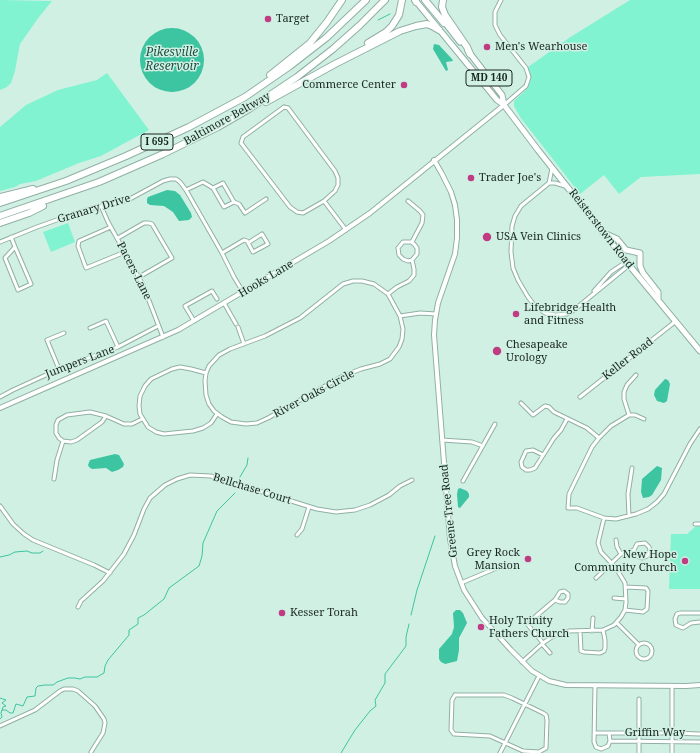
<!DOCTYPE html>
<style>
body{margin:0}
canvas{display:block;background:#d0f0e4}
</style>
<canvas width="700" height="753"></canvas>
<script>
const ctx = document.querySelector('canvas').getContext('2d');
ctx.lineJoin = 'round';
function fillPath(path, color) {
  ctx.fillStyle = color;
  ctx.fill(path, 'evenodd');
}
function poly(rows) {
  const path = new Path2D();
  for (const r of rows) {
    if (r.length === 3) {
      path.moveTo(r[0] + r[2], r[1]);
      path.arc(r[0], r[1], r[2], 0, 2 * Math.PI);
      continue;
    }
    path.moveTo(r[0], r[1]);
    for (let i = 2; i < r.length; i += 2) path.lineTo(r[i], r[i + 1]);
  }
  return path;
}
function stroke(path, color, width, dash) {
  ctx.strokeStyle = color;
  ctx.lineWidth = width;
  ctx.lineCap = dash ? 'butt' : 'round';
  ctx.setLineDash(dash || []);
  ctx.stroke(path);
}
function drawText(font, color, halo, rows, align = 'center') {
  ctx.font = font + ' "Noto Serif",serif';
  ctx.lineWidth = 3;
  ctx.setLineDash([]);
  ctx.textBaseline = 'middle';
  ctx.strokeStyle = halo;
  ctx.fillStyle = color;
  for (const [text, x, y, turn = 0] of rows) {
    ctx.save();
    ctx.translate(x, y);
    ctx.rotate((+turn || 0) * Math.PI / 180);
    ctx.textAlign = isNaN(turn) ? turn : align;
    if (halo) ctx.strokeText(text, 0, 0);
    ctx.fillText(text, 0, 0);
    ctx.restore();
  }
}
fillPath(poly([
 [0,0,52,1,39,17,20,44,15,71,11,83,7,87,0,90],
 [630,0,700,0,700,174,641,177,619,194,604,175,580,194,520,117,514,106,514,101,525,91,529,85,531,76,528,67,569,38],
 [107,73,149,130,101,156,79,163,36,181,20,184,15,187,0,191,0,127,26,105,58,90,97,80],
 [68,223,75,242,51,252,43,232],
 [700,526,700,589,669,589,671,534,687,534,695,527]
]), '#81f3d1');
fillPath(poly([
 [172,60,32],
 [434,44,439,45,452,59,453,61,446,62,448,70,446,71,433,49],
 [167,190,175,191,180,195,191,213,192,217,189,220,179,221,173,212,164,206,150,205,147,203,147,199,148,197],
 [665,379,668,380,670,384,667,401,664,403,657,401,654,395,655,390],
 [115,454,119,455,124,464,123,467,118,470,112,472,106,468,92,469,89,467,88,465,90,460],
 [657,466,662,468,661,480,652,495,649,497,643,498,641,492,642,479],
 [460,488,467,491,469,494,469,497,460,508,458,507,457,494,458,489],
 [456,610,460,610,463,613,467,623,459,638,459,650,457,661,445,664,441,662,439,659,439,649,452,634,454,627,453,613]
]), '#3dc4a0');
stroke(poly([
 [378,20,390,14],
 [240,477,247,465,248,458],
 [0,557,9,555,15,552,27,551,32,553,40,553,43,551],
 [411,615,417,590,435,536],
 [0,698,6,700,2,703,6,706,3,707,2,710],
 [0,719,2,717,1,713,2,710,6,710,10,713,13,713,16,704,23,706,27,697,35,696,36,688,38,686,45,685,53,685,57,682,68,678,75,678,80,679,85,677,97,677,104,673,105,666,108,660,129,635,129,630,138,624,138,618,144,615,164,599,169,588,199,566,202,556,203,543,217,511,235,493],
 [341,753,355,730,370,711,376,706,375,700,385,683,385,674,406,646,406,637,409,624]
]), '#3dc4a0', 1);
const minor = poly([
 [501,0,495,12,495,25,500,35,526,68,529,77,526,86,504,105],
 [284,107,288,108,335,171,338,178,338,185,335,191,324,201,303,213,297,212,290,207,241,143,243,137,284,107],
 [552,168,549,183,521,206,515,216,512,226,511,252,513,268,518,280,528,297,535,306,545,313,555,315,567,314,574,310,629,265],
 [549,183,555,183,565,186],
 [186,190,203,182,213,188,223,183,234,202,224,207,213,188],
 [324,201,346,230],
 [408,201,420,211,423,215,422,223,412,242],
 [234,202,239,204,245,213,266,199],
 [101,206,108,222,143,285,163,337],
 [111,227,79,241,78,246,86,268,125,252],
 [11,237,15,247,31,284,18,290,5,258,15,247],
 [118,238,144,223,149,223,152,224,172,258,139,277],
 [0,242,37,227,68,216,89,209,128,200,163,181,170,179,176,179,180,182,186,190,222,253,234,277,243,292],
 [222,253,244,240,247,241,253,252,268,244,262,234,248,243],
 [362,281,374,284,388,294,400,316,403,329,402,339,399,347,390,359,380,364,361,369,343,376,268,418,257,423,246,424,231,422,222,417,214,411,209,404,206,395,205,381,206,373,209,366,219,355,230,349,265,336,300,318,343,284,353,281,362,281],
 [594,291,611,272,626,262],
 [388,294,397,287,409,281,414,275,414,269,412,260,417,254,417,248,414,244,411,242,403,242,398,248,399,255,403,259,408,261,412,260],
 [224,303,236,324],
 [400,316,420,313,436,314],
 [194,321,185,306,212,291,217,299],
 [238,327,244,344],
 [90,328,106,321,118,347],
 [59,369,47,340,64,333],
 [206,373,191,369,180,367,172,369,151,379,145,386,140,396,139,406,140,414,148,427,156,432,164,434,193,431,203,428,211,423,217,414],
 [0,397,13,390,59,369,118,347,158,326],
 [580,397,676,321],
 [521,403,533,415,545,406,549,407,554,412,587,428,599,438],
 [629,415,624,399,624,392,627,385,636,375],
 [106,416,90,412,67,415,58,420,56,425,56,433,59,438,63,441,71,442,77,440,102,422,106,416,124,424,132,424,142,419],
 [644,419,635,415,629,415,611,426,599,438,592,447,569,494,568,508,577,508,604,518,616,519,636,514,648,509,657,502,664,494,690,444,700,429],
 [442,440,472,442,483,446],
 [543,455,533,450,526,451,521,462,522,467,526,470,530,470,535,468,554,438,561,430,567,419],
 [54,479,57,460,63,441],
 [463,481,495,424],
 [0,506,13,524,24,534,33,540,94,565,110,573],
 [629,516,628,494,632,468],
 [695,524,700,524],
 [297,535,302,529,309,507],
 [616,540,617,547,621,554],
 [596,578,621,554,634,550,637,544,645,543,649,547,650,550,647,556,642,558,636,556,634,550],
 [461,583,499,567],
 [614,598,626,599],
 [78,607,81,601,103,581,124,554,134,535,144,509,150,498,165,485,177,479,190,475,211,476,317,509,336,512,355,510,370,505,389,495,400,486,412,480],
 [625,610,643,612,647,609,648,591,646,588,626,587],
 [700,613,680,613,677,614,675,619,676,625,683,628,691,623,700,622],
 [617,623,639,645],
 [580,631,581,651,584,652,600,653,604,651,605,648,605,640,603,630],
 [592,631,593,618],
 [543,643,528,625,536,616,555,600,560,592,564,591,568,594,568,598,565,602,560,602,555,600],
 [644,651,8],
 [542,644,550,653],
 [522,662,543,643,552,637,569,631,603,630,614,625,621,617,625,610,626,602,625,583,616,568,601,552,598,543,604,518],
 [595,685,594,742,596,747,601,749,608,746,610,741,609,733],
 [672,686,672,753],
 [455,695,504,695,512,698,543,713,546,715,547,720,546,748,539,752,523,751,490,736,454,734,451,730,452,700,455,695],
 [0,726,35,710,60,691,64,689,73,689,78,691,95,706,104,719,105,723,103,733,91,752],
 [595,733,672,733,700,734],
 [610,741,700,742],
 [500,753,539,676],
 [639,753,639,699]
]);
const tertiary = poly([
 [434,160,442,174,451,192,455,205,457,220,457,238,455,254,438,303,435,320,434,335,450,539,455,566,464,590,482,618,511,650,532,671,549,681,566,685,686,686,700,685],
 [0,408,178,330,329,241,370,213,504,105]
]);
const primary = poly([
 [415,0,497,100,504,105],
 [443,20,460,42],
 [468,51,502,95,504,105,538,150,629,265,700,351],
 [606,234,617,239,626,250,640,253,640,266,643,273,658,292,658,300]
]);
const motorway = poly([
 [415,0,416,2],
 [425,0,444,23],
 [443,0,442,7,445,15,467,47,470,54],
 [368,43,386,32,392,26,399,15,402,0],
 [270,75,310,43,327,22,342,0],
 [266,102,335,64,400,31,416,26,427,24,432,26,439,30],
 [0,197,33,189],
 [0,203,66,181,126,156,189,127,245,97,290,66,326,38,366,0],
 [0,216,99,182,163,154,218,127,249,109,297,77,333,49,360,25,385,0],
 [0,223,29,213,43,206]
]);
stroke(minor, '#91b0a5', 5);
stroke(tertiary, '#91b0a5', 6);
stroke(primary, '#91b0a5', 7);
stroke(motorway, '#91b0a5', 8);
stroke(minor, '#fff', 3);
stroke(tertiary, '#fff', 4);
stroke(primary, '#fff', 5);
stroke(motorway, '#fff', 6);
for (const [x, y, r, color] of [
 [268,19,4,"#bf3c82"],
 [487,47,4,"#bf3c82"],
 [404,85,4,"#bf3c82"],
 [471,178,4,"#bf3c82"],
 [487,237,5,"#bf3c82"],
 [516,314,4,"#bf3c82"],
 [497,351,5,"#bf3c82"],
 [528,559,4,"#bf3c82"],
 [685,561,4,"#bf3c82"],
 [282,613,4,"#bf3c82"],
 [481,627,4,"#bf3c82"]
]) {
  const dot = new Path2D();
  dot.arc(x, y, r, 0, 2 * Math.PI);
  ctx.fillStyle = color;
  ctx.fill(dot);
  stroke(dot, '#d0f0e4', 1.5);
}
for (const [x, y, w] of [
 [489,78,46],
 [157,142,32]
]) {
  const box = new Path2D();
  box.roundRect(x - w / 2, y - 8, w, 16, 3);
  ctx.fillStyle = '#d0f0e4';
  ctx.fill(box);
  stroke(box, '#192521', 1);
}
drawText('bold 10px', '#192521', null, [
 ["MD 140",489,78],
 ["I 695",157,142]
]);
drawText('11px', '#192521', '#d0f0e4', [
 ["Target",276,19],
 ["Men's Wearhouse",495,47],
 ["Commerce Center",396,85,"right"],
 ["Trader Joe's",479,178],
 ["USA Vein Clinics",496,237],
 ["Lifebridge Health",524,308],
 ["and Fitness",524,321],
 ["Chesapeake",506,345],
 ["Urology",506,358],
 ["Grey Rock",520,553,"right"],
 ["Mansion",520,566,"right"],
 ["New Hope",677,555,"right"],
 ["Community Church",677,568,"right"],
 ["Kesser Torah",290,613],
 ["Holy Trinity",489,621],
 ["Fathers Church",489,634]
], 'left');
drawText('11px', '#192521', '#d0f0e4', [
 ["Baltimore Beltway",227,119,-29],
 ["Granary Drive",94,209,-17],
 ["Reisterstown Road",601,229,52],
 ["Pacers Lane",134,271,63],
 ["Hooks Lane",266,279,-31],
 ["Keller Road",628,359,-38],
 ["Jumpers Lane",80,362,-21],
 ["River Oaks Circle",314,394,-28],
 ["Bellchase Court",252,489,17],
 ["Greene Tree Road",449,511,-96],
 ["Griffin Way",655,733]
]);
drawText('italic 12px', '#1a5041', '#d0f0e4', [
 ["Pikesville",172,53],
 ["Reservoir",172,67]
]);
</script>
